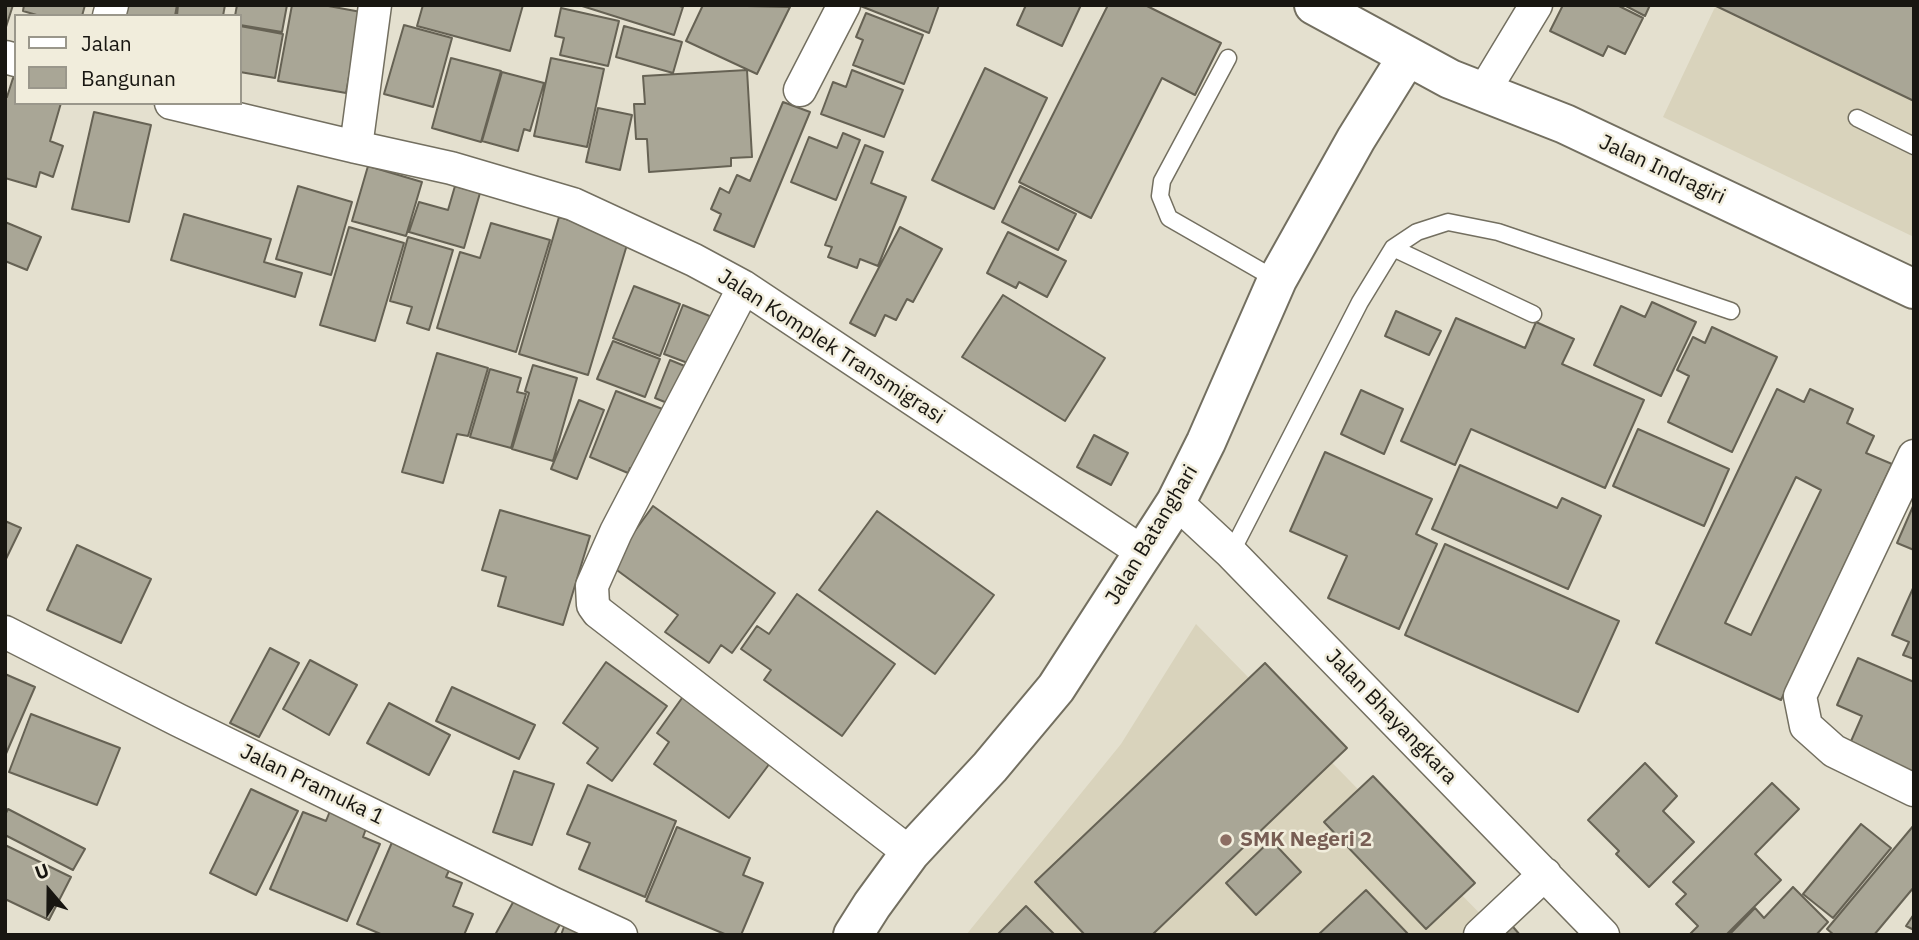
<!DOCTYPE html>
<style>
body{margin:0}
#map{position:relative;width:1919px;height:940px;overflow:hidden;background:#e4e0cf;font-family:"IBM Plex Sans",sans-serif}
canvas{display:block}
.frame{position:absolute;inset:0;border:7px solid #181611;pointer-events:none}
.legend{position:absolute;left:14px;top:14px;width:228px;height:91px;box-sizing:border-box;background:#f1eddc;border:2px solid #9a978b;margin:0;padding:9px 12px;list-style:none;font-size:21px;color:#181611}
.legend li{display:flex;align-items:center;gap:14px;height:35px}
.legend b{width:35px;border:2px solid #9a978b}
.north{position:absolute;left:14px;top:856px;width:70px;height:70px;-webkit-text-stroke:5px #f1eddc;paint-order:stroke;rotate:340deg;font-size:19px;font-weight:700;line-height:28px;text-align:center;color:#181611}
.north::after{content:'';display:block;margin:auto;width:24px;height:32px;background:#181611;clip-path:polygon(50% 0,100% 100%,50% 72%,0 100%)}
</style>
<div id="map">
<canvas width="1919" height="940"></canvas>
<div class="frame"></div>
<ul class="legend">
<li><b style="height:9px;background:#fff"></b>Jalan</li>
<li><b style="height:19px;background:#a9a696"></b>Bangunan</li>
</ul>
<div class="north">U</div>
</div>
<script>
const ctx = document.querySelector('canvas').getContext('2d');
ctx.lineJoin = 'round';
function fillPath(path, color) {
  ctx.fillStyle = color;
  ctx.fill(path, 'evenodd');
}
function poly(rows) {
  const path = new Path2D();
  for (const r of rows) {
    path.moveTo(r[0], r[1]);
    for (let i = 2; i < r.length; i += 2) path.lineTo(r[i], r[i + 1]);
  }
  return path;
}
function stroke(path, color, width, dash) {
  ctx.strokeStyle = color;
  ctx.lineWidth = width;
  ctx.lineCap = dash ? 'butt' : 'round';
  ctx.setLineDash(dash || []);
  ctx.stroke(path);
}
function drawText(font, color, halo, rows, align = 'center') {
  ctx.font = font + ' "IBM Plex Sans",sans-serif';
  ctx.lineWidth = 5;
  ctx.setLineDash([]);
  ctx.textBaseline = 'middle';
  ctx.strokeStyle = halo;
  ctx.fillStyle = color;
  for (const [text, x, y, turn = 0] of rows) {
    ctx.save();
    ctx.translate(x, y);
    ctx.rotate((+turn || 0) * Math.PI / 180);
    ctx.textAlign = isNaN(turn) ? turn : align;
    if (halo) ctx.strokeText(text, 0, 0);
    ctx.fillText(text, 0, 0);
    ctx.restore();
  }
}
fillPath(poly([
 [1716,5,1914,5,1914,237,1663,117],
 [1196,624,1501,935,966,935,1121,744]
]), '#d9d3bc');
const building = poly([
 [5,5,13,5,6,27,5,27,5,5],
 [24,5,85,5,82,16,40,16,23,11,24,5],
 [121,5,177,5,175,16,119,16,121,5],
 [178,5,225,5,223,16,177,16,178,5],
 [237,5,287,5,282,32,240,25,240,16,235,16,237,5],
 [292,5,323,5,361,12,346,93,278,81,292,5],
 [423,5,523,5,510,51,417,26,423,5],
 [579,5,676,5,683,7,674,35,579,5],
 [703,5,790,7,757,74,686,41,703,5],
 [858,5,939,5,929,33,858,5],
 [1026,5,1081,5,1062,46,1017,25,1026,5],
 [1108,5,1145,5,1221,43,1195,95,1162,78,1091,218,1019,182,1108,5],
 [1563,5,1617,5,1643,18,1625,54,1608,46,1603,56,1550,31,1563,5],
 [1624,5,1650,5,1645,16,1624,5],
 [1714,5,1914,5,1914,101,1714,5],
 [561,8,619,21,608,66,560,55,564,38,555,36,561,8],
 [866,13,923,35,904,84,853,65,863,40,856,37,866,13],
 [404,25,452,38,433,107,384,94,404,25],
 [240,26,283,34,275,78,240,72,240,26],
 [624,26,682,42,673,73,616,57,624,26],
 [451,58,501,71,481,142,432,128,451,58],
 [551,58,604,69,587,147,534,136,551,58],
 [985,68,1047,98,994,209,932,180,985,68],
 [747,70,752,157,731,158,731,166,649,172,647,139,636,139,634,104,645,104,643,76,747,70],
 [852,70,903,90,884,137,821,114,833,82,846,87,852,70],
 [502,72,544,83,530,131,524,129,518,151,482,141,502,72],
 [13,78,16,79,16,103,61,103,50,141,63,146,53,177,40,172,36,187,5,178,5,96,7,97,13,78],
 [783,102,810,112,754,247,714,230,721,214,711,209,720,188,729,193,737,175,750,181,783,102],
 [598,108,632,115,620,170,586,162,598,108],
 [94,112,151,125,129,222,72,209,94,112],
 [843,133,860,140,836,200,791,182,809,137,837,148,843,133],
 [865,145,883,152,871,183,906,197,878,266,860,259,857,268,828,257,832,247,825,245,865,145],
 [368,166,422,182,406,236,352,221,368,166],
 [298,186,352,202,331,275,276,259,298,186],
 [455,186,480,193,464,248,409,232,419,202,448,210,455,186],
 [1020,186,1076,214,1058,250,1002,222,1020,186],
 [184,214,271,239,264,262,302,273,295,297,171,260,184,214],
 [559,217,629,238,588,375,519,354,559,217],
 [5,222,41,237,27,270,5,261,5,222],
 [491,223,550,240,516,352,437,328,460,252,480,258,491,223],
 [349,227,404,243,375,341,320,325,349,227],
 [900,227,942,249,913,302,907,299,896,320,885,315,875,336,850,323,900,227],
 [1008,232,1066,261,1047,297,1019,282,1016,288,987,273,1008,232],
 [408,237,453,250,429,330,407,323,412,307,390,301,408,237],
 [634,286,680,304,660,356,613,338,634,286],
 [1003,295,1105,358,1065,421,962,357,1003,295],
 [1652,302,1696,322,1661,396,1594,365,1621,306,1645,317,1652,302],
 [683,305,712,317,693,365,664,354,683,305],
 [1396,311,1441,331,1429,355,1385,336,1396,311],
 [1456,318,1525,348,1536,322,1574,339,1562,364,1644,400,1605,488,1471,429,1455,465,1401,441,1456,318],
 [1712,327,1777,357,1732,452,1668,422,1689,376,1677,370,1693,337,1705,343,1712,327],
 [613,341,660,359,645,397,597,379,613,341],
 [437,353,488,368,468,436,457,434,443,483,402,472,437,353],
 [670,360,692,369,677,407,655,398,670,360],
 [533,365,577,378,553,461,512,449,529,393,525,391,533,365],
 [490,369,521,378,517,392,526,394,511,448,470,437,490,369],
 [1777,389,1804,402,1810,389,1853,409,1847,423,1874,436,1866,453,1892,464,1781,700,1656,643,1777,389],
 [1796,477,1821,490,1751,635,1725,623,1796,477],
 [1361,390,1403,409,1384,454,1341,434,1361,390],
 [616,391,665,410,641,473,630,468,628,473,590,457,616,391],
 [579,400,604,410,577,479,551,469,579,400],
 [1638,429,1729,469,1704,526,1613,486,1638,429],
 [1094,435,1128,453,1111,485,1077,467,1094,435],
 [1325,452,1432,499,1416,534,1437,544,1399,629,1328,598,1347,556,1290,531,1325,452],
 [1460,465,1557,508,1562,498,1601,516,1568,589,1432,529,1460,465],
 [1914,504,1914,550,1897,543,1914,504],
 [653,506,775,593,732,653,721,645,709,663,665,632,678,615,610,565,653,506],
 [500,510,590,536,563,625,498,606,506,577,482,570,500,510],
 [877,511,994,595,935,674,819,590,877,511],
 [5,521,21,528,5,561,5,521],
 [1445,544,1619,621,1578,712,1405,635,1445,544],
 [77,545,151,579,121,643,47,610,77,545],
 [1914,586,1914,659,1903,655,1909,642,1892,635,1914,586],
 [797,594,895,664,842,736,764,680,771,670,741,649,757,626,769,634,797,594],
 [270,648,299,663,259,737,230,723,270,648],
 [1858,658,1914,682,1914,777,1848,748,1862,716,1837,705,1858,658],
 [310,660,357,685,329,735,283,709,310,660],
 [606,662,667,706,612,781,587,763,598,748,563,723,606,662],
 [1265,663,1347,748,1152,935,1085,935,1035,882,1265,663],
 [5,674,35,687,5,756,5,674],
 [452,687,535,725,519,759,436,721,452,687],
 [687,691,776,755,729,818,654,764,669,742,657,733,687,691],
 [389,703,450,735,429,775,367,743,389,703],
 [31,714,120,748,97,805,9,772,31,714],
 [1645,763,1677,796,1663,811,1694,842,1649,887,1616,854,1619,851,1588,820,1645,763],
 [514,771,554,784,532,845,493,832,514,771],
 [1373,776,1475,883,1426,929,1324,822,1373,776],
 [1772,783,1799,809,1755,854,1781,880,1726,935,1689,935,1698,926,1676,904,1686,894,1673,882,1772,783],
 [588,785,676,821,645,897,579,869,590,843,567,834,588,785],
 [251,789,298,811,256,895,210,873,251,789],
 [8,809,85,849,73,870,5,835,5,815,8,809],
 [330,811,367,826,363,837,380,844,347,921,270,889,303,812,326,821,330,811],
 [1861,824,1891,848,1833,918,1803,894,1861,824],
 [1914,825,1914,887,1874,935,1834,935,1827,929,1914,825],
 [677,827,750,858,743,875,763,883,741,935,727,935,646,901,677,827],
 [396,833,455,857,446,877,462,883,453,906,473,914,464,935,383,935,357,924,396,833],
 [1271,840,1301,872,1256,915,1226,883,1271,840],
 [5,845,71,877,49,920,5,899,5,845],
 [1793,887,1828,922,1816,935,1729,935,1755,908,1764,918,1793,887],
 [1366,890,1409,935,1318,935,1366,890],
 [516,897,562,921,554,935,495,935,516,897],
 [1026,906,1055,935,997,935,1026,906],
 [1914,914,1914,930,1906,926,1914,914],
 [568,916,619,935,561,935,568,916],
 [1508,921,1520,935,1493,935,1508,921]
]);
fillPath(building, '#a9a696');
stroke(building, '#666254', 2);
const service = poly([
 [1228,58,1162,181,1160,196,1169,218,1277,280],
 [1857,118,1914,146],
 [1393,248,1533,314],
 [1231,553,1360,302,1393,248,1417,232,1448,222,1498,232,1731,311]
]);
const minor = poly([
 [109,16,112,5],
 [5,57,16,60],
 [800,90,844,5],
 [1484,91,1536,5],
 [171,103,356,147,451,168,573,204,694,260,744,287,1144,553],
 [356,147,375,5],
 [744,287,616,532,592,586,593,605,598,612,910,853],
 [1914,456,1800,696,1806,726,1834,751,1914,790],
 [1176,502,1231,553,1603,935],
 [5,632,178,720,552,903,621,935],
 [1480,935,1545,874]
]);
const tertiary = poly([
 [1314,5,1450,79,1565,124,1914,289],
 [853,935,872,905,910,853,990,767,1056,688,1176,502,1206,442,1277,280,1356,139,1407,57]
]);
stroke(service, '#736f60', 19);
stroke(minor, '#736f60', 35);
stroke(tertiary, '#736f60', 42);
stroke(service, '#fff', 16);
stroke(minor, '#fff', 32);
stroke(tertiary, '#fff', 38);
for (const [x, y, r, color] of [
 [1226,840,7,"#8d6e63"]
]) {
  const dot = new Path2D();
  dot.arc(x, y, r, 0, 2 * Math.PI);
  ctx.fillStyle = color;
  ctx.fill(dot);
  stroke(dot, '#f1eddc', 2.5);
}
drawText('21px', '#181611', '#f1eddc', [
 ["Jalan Indragiri",1662,170,25],
 ["Jalan Komplek Transmigrasi",831,347,33],
 ["Jalan Batanghari",1152,535,-59],
 ["Jalan Bhayangkara",1391,717,46],
 ["Jalan Pramuka 1",312,785,26]
]);
drawText('bold 21px', '#785e54', '#f1eddc', [
 ["SMK Negeri 2",1240,840]
], 'left');
</script>
